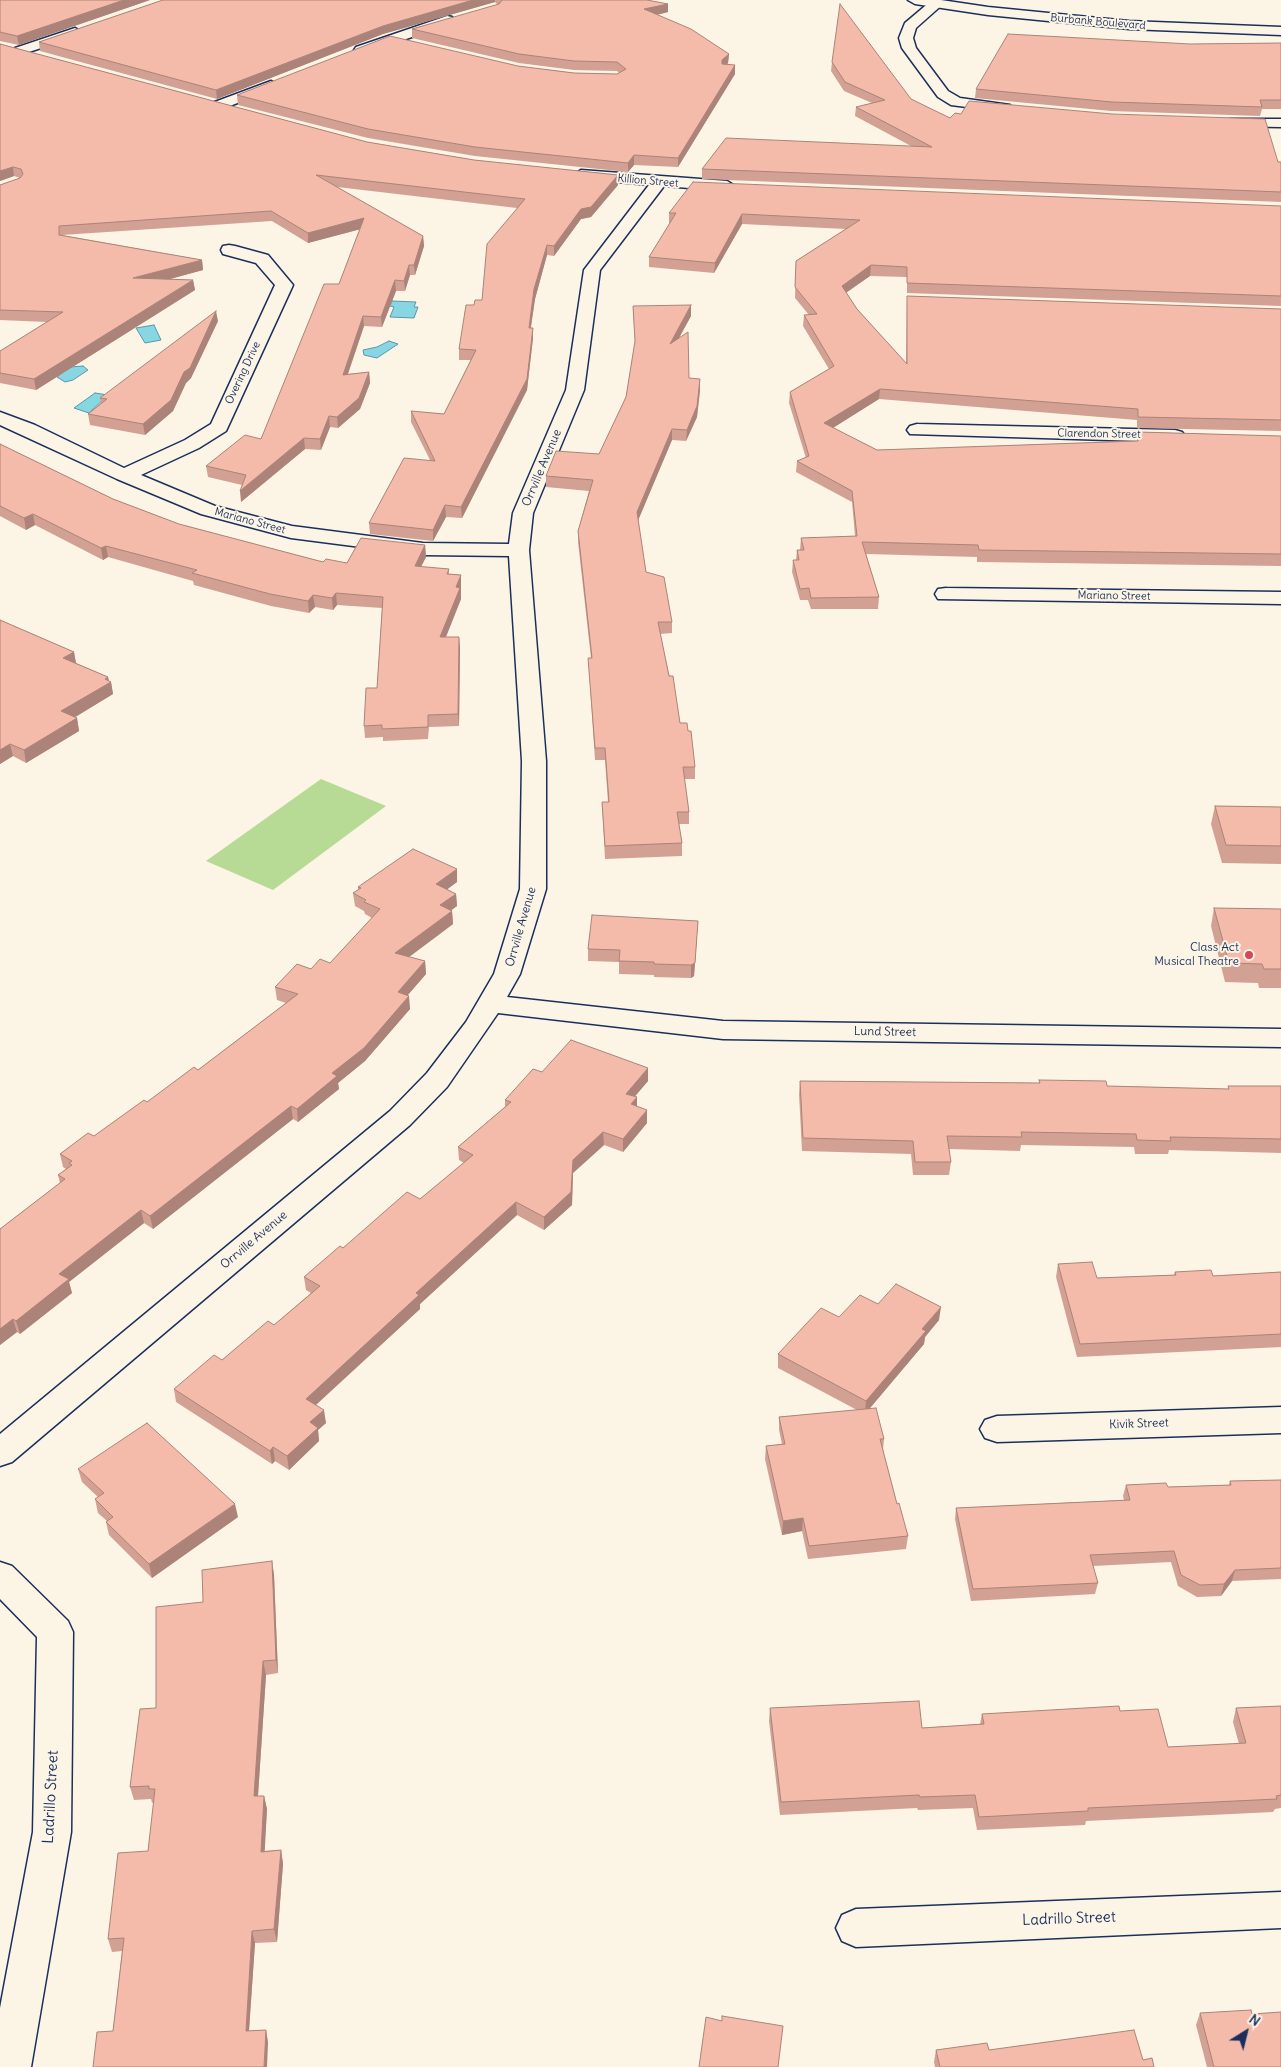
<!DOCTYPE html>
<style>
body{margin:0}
#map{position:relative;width:1281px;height:2067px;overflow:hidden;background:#fcf5e5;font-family:Delius,sans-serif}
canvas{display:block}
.north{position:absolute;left:1221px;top:2007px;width:50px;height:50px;-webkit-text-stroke:4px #fcf5e5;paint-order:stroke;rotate:36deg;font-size:14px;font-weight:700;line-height:20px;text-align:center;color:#1b2f5e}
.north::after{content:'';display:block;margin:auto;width:18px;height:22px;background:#1b2f5e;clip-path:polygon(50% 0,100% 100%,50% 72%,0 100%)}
</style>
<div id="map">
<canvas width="1281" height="2067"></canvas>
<div class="north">N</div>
</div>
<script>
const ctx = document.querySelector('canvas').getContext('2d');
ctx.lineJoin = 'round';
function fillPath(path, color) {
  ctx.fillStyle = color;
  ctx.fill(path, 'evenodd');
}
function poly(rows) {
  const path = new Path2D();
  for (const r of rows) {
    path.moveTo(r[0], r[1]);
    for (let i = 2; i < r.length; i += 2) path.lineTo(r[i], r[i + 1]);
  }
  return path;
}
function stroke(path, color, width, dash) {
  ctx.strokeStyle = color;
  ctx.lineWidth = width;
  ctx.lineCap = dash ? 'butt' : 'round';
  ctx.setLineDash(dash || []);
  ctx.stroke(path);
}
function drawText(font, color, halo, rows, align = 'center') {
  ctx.font = font + ' Delius,sans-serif';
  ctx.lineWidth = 4;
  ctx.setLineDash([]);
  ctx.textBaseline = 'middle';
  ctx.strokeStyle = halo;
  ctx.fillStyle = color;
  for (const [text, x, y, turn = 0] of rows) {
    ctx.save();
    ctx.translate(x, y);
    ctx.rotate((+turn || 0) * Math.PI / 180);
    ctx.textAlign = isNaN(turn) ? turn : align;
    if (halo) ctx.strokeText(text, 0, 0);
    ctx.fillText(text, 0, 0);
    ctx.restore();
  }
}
fillPath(poly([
 [321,779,386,806,273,890,206,861]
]), '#b7da94');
const water = poly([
 [392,301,416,302,414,307,418,307,414,318,390,317,394,307,390,306,392,301],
 [154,325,161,340,145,343,136,328,154,325],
 [389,341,398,344,377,358,364,355,363,350,377,347,389,341],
 [83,366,88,370,73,380,65,382,57,377,70,367,83,366],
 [95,393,108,395,89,413,74,408,95,393]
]);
fillPath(water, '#87d7e2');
stroke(water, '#5c94ad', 1);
const street = poly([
 [936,0,943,4,916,28,913,38,916,48,948,91,960,98,1010,105,1012,108,1010,111,1005,112,951,105,938,97,902,48,899,38,905,23,931,1,936,0],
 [447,16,452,17,454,20,452,23,366,53,361,54,354,50,356,47,447,16],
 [75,28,82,32,80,35,20,55,13,51,15,48,75,28],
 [271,81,278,85,276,88,222,109,217,110,210,106,212,103,271,81],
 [1230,119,1281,119,1281,127,1225,126,1223,123,1225,120,1230,119],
 [581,170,727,181,735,186,727,191,664,186,600,270,584,390,533,513,529,550,546,761,546,889,520,974,507,997,723,1021,1281,1029,1281,1047,723,1039,498,1013,447,1087,410,1125,12,1462,0,1466,0,1434,390,1111,427,1073,466,1022,494,974,520,889,522,761,509,556,423,555,291,538,201,514,117,479,0,425,0,412,35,425,124,468,185,440,211,424,275,285,256,263,223,254,221,250,223,246,229,245,235,246,268,255,293,285,226,431,199,448,141,475,215,506,292,526,423,543,509,544,513,513,566,390,584,270,649,185,576,178,573,175,581,170],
 [917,424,1175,430,1182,432,1185,436,1182,440,1175,442,910,434,907,430,910,426,917,424],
 [946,588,1281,592,1281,604,938,599,935,594,938,589,946,588],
 [1281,1407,1281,1433,997,1442,985,1438,980,1429,985,1420,997,1416,1281,1407],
 [0,1562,12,1566,68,1621,73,1632,71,1832,31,2067,0,2067,0,2008,33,1832,37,1637,0,1599,0,1562],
 [1281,1892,1281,1928,856,1947,842,1941,836,1928,842,1915,856,1909,1281,1892]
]);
const secondary = poly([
 [908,0,941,0,988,7,1129,21,1281,27,1281,35,1129,29,988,15,915,4,908,0]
]);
stroke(street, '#1b2f5e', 3);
stroke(secondary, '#1b2f5e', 3);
fillPath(street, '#fcf5e5');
fillPath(secondary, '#fcf5e5');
fillPath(poly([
 [0,0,150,0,19,45,0,41],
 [163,0,647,0,668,4,668,12,657,15,729,54,728,63,727,65,735,65,735,74,678,167,634,165,628,172,475,156,368,138,238,105,237,95,518,66,574,73,617,74,619,73,617,71,574,70,519,63,412,38,412,29,498,5,495,2,383,34,217,99,40,51,39,42],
 [1281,43,1281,109,1262,109,1260,116,1111,111,975,98,976,89,1190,44],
 [0,44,367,142,474,160,618,175,618,185,591,217,581,219,554,256,547,255,535,299,531,328,533,328,533,338,527,390,462,518,446,517,433,541,370,534,369,523,430,460,411,422,411,411,444,414,471,360,459,360,459,349,474,305,482,300,517,208,337,187,423,236,424,246,415,275,410,275,405,291,396,291,382,327,364,326,348,374,369,372,370,383,360,409,338,428,330,427,321,450,305,449,241,502,242,485,208,477,206,466,261,439,339,284,360,229,308,243,272,221,62,235,202,260,203,270,169,279,193,280,195,290,36,390,0,383,0,351,47,322,0,320,0,185,20,178,14,176,0,181],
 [832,62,950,118,1281,162,1281,202,702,179,702,169,911,146,855,116,856,107,872,103,844,91,831,71],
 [1281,206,1281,306,907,293,907,277,870,276,846,293,857,309,906,363,907,296,1281,309,1281,431,1137,428,1137,420,879,399,833,428,877,450,1137,441,1138,432,1281,436,1281,566,977,562,977,557,866,554,879,597,878,609,811,609,808,600,800,600,792,572,793,560,796,560,797,550,800,550,801,538,855,536,852,502,796,472,797,461,806,458,789,403,790,392,829,369,803,326,804,315,809,315,795,298,796,261,846,229,742,224,714,273,649,267,649,257,670,223,669,223,669,213],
 [633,306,691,316,679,338,689,378,700,390,697,417,686,441,672,440,638,520,646,572,672,622,672,633,660,634,680,723,688,731,695,767,695,779,684,779,689,812,689,824,679,824,682,843,682,856,605,859,602,802,608,802,605,760,595,760,589,670,588,658,591,658,578,542,578,531,589,491,546,487,546,476,599,454,626,397,635,343],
 [218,321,191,378,186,383,173,411,145,435,90,425,88,414,101,403,100,398],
 [0,444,113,499,179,524,323,562,347,563,425,545,426,557,421,567,449,569,449,574,461,575,461,599,446,637,459,637,460,649,459,726,429,727,428,739,383,741,383,737,365,738,364,726,377,688,382,608,337,605,333,610,315,607,309,613,271,606,194,585,193,581,108,557,103,560,35,525,26,530,0,516],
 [0,620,74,652,76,663,108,677,109,681,111,682,113,694,74,717,77,718,79,731,26,763,13,756,0,764],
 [1215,806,1281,807,1281,864,1222,863,1211,824],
 [457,882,447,889,456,894,457,906,451,910,452,911,453,924,409,957,425,961,426,974,408,995,410,1009,365,1061,338,1083,339,1089,298,1122,293,1119,153,1229,144,1223,69,1282,72,1293,20,1334,17,1332,0,1345,0,1229,60,1183,58,1175,66,1169,63,1167,60,1154,94,1136,198,1070,286,1003,277,1000,275,987,311,969,330,963,372,918,365,914,364,911,355,906,353,893,358,890,358,887],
 [1214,908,1281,909,1281,988,1259,988,1258,983,1225,982,1211,926],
 [698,921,694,976,691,978,654,977,654,975,619,974,619,962,588,961,588,949],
 [542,1072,648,1081,634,1097,637,1106,647,1123,623,1152,604,1145,573,1173,572,1205,544,1230,517,1215,420,1304,420,1309,316,1405,326,1423,318,1430,319,1441,289,1470,275,1461,272,1464,176,1402,174,1389,222,1360,274,1325,311,1293,306,1290,304,1277,343,1248,420,1199,464,1163,459,1160,458,1147,505,1107,505,1100],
 [1039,1080,1107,1086,1228,1089,1228,1086,1281,1086,1281,1153,1169,1150,1168,1154,1135,1154,1134,1147,1021,1145,1020,1151,949,1149,951,1162,949,1175,913,1175,911,1154,802,1151,799,1094,800,1081,1039,1083],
 [1058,1264,1097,1278,1174,1275,1175,1272,1213,1276,1281,1272,1281,1347,1077,1357,1056,1277],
 [878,1304,939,1320,925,1337,924,1344,870,1408,884,1439,883,1450,897,1504,908,1536,906,1549,808,1559,802,1531,782,1535,765,1459,766,1446,782,1444,779,1430,779,1417,857,1410,778,1368,778,1354,839,1317],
 [78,1469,238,1517,152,1578,109,1535,106,1522,107,1521,98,1513,95,1499,98,1497,82,1482],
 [1281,1480,1281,1579,1232,1581,1221,1596,1197,1597,1178,1586,1171,1562,1093,1566,1098,1583,1095,1594,971,1601,955,1519,956,1508,1124,1500,1123,1496,1126,1485,1168,1487,1229,1485,1230,1481],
 [272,1561,274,1575,278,1673,266,1675,258,1796,264,1796,267,1809,264,1851,281,1850,283,1864,277,1942,255,1943,249,2031,266,2030,268,2043,113,2031,122,1951,112,1952,108,1939,148,1851,154,1802,152,1803,151,1799,134,1800,130,1787,156,1708,203,1602],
 [1281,1706,1281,1808,1275,1809,1273,1812,1086,1821,1085,1825,977,1830,973,1808,918,1810,917,1808,780,1815,769,1721,770,1708,922,1728,980,1724,982,1714,1120,1711,1168,1747,1239,1744,1233,1722,1236,1708],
 [1200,2013,1252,2014,1281,2067,1207,2067,1196,2025],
 [936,2050,989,2050,1143,2060,1154,2067,935,2067,934,2062]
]), '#d2a193');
fillPath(poly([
 [124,0,150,0,19,45,17,36],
 [473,0,495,0,495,2,383,34,217,99,216,90,383,26],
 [668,4,668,12,644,18,644,9],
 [729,54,728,63,722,69,722,73,722,60],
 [735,65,735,74,678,167,678,158],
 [634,155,634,165,628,172,628,163],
 [13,167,14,176,0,181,0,171],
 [618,175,618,185,591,217,581,219,554,256,554,246,581,209],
 [742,214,742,224,714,273,715,263],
 [364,218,365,228,308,243,308,233],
 [423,236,424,246,415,275,414,265],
 [547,245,547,255,535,299,529,338,529,328,534,289],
 [202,260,203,270,134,289,133,278],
 [409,265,410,275,405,291,404,281],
 [871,265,870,276,841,296,842,286],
 [193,280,195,290,36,390,34,379],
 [395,280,396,291,382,327,381,317],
 [691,305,691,316,670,354,670,344],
 [216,311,218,321,191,378,186,383,173,411,145,435,143,424,184,372],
 [363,316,364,326,344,385,343,375],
 [533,328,533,338,527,390,462,518,461,507],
 [369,372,370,383,360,409,338,428,337,417],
 [700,379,700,390,697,417,686,441,687,430],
 [880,389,879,399,823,434,824,423],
 [329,416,330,427,321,450,320,439],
 [672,429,672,440,637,523,637,512],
 [304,438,305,449,241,502,240,491],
 [445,505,446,517,433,541,433,530],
 [33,514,35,525,26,530,24,518],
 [425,545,426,557,415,578,415,566],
 [106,546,108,557,103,560,101,548],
 [461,575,461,599,441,649,440,637,456,587],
 [336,593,337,605,333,610,332,598],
 [313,595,315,607,309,613,308,601],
 [459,637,460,649,459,726,458,714],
 [74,652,76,664,63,658],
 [108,677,109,683,111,682,113,694,64,724,61,711],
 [77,718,79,731,26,763,24,750],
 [10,744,13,756,0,764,0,750],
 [457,869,457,882,437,897,436,884],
 [456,894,457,906,441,918,440,905],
 [452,911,453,924,397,966,395,953],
 [698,921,694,976,691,978,691,965],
 [425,961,426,974,399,1005,398,992],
 [409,996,410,1009,365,1061,338,1083,339,1089,298,1122,297,1109],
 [648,1068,648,1081,626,1107,626,1094],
 [637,1097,637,1111,631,1104],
 [291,1106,293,1119,153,1229,150,1216],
 [647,1110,647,1123,623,1152,623,1139],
 [603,1132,604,1145,573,1173,572,1205,544,1230,544,1217,573,1160],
 [516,1202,517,1215,420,1304,420,1309,308,1412,306,1399,416,1293],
 [141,1210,144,1223,69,1282,72,1293,20,1334,16,1321,59,1274],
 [941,1307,939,1320,925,1337,924,1344,865,1414,866,1401,922,1329],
 [13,1319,17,1332,0,1345,0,1329],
 [324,1410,326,1423,318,1430,319,1441,289,1470,287,1456,310,1422],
 [273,1447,275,1461,272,1464,270,1451],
 [235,1504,238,1517,152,1578,149,1564],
 [803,1518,802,1531,782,1535,783,1521],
 [272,1561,274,1575,278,1673,276,1660],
 [1235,1570,1232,1581,1221,1596,1224,1584],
 [263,1661,266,1675,257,1810,254,1796],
 [264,1796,267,1809,264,1865,261,1852],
 [281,1850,283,1864,277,1942,274,1929],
 [252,1931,255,1943,248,2044,246,2031],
 [266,2030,268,2043,267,2067,264,2067]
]), '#ab8378');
const building = poly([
 [0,0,124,0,17,36,0,32,0,0],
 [163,0,473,0,383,26,216,90,39,42,163,0],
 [502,0,647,0,668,4,644,9,691,29,729,54,722,60,722,64,735,65,678,158,634,155,628,163,475,147,368,129,237,95,390,36,518,66,574,73,617,74,626,69,617,62,574,61,519,54,412,29,499,4,502,0],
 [840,4,911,99,950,118,955,113,961,114,969,101,1112,114,1265,119,1278,162,1281,162,1281,192,702,169,726,138,932,147,856,107,885,100,845,82,832,62,840,4],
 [1008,34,1190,44,1281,43,1281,100,1260,100,1262,107,1112,102,976,89,1008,34],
 [0,44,367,142,474,160,618,175,591,207,581,209,554,246,547,245,534,289,529,328,533,328,527,379,461,507,445,505,433,530,369,523,404,458,435,461,411,411,444,414,476,350,459,349,466,305,474,305,475,300,482,300,487,244,525,199,316,175,423,236,414,265,409,265,404,281,395,280,381,317,363,316,343,375,369,372,359,398,337,417,329,416,320,439,304,438,240,491,246,475,206,466,245,435,261,439,324,284,339,284,364,218,308,233,271,211,59,226,59,235,202,260,133,278,193,280,34,379,0,373,0,351,63,312,0,310,0,185,20,178,23,174,21,169,13,167,0,171,0,44],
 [693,182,1281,206,1281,296,907,283,907,267,871,265,842,286,857,309,907,364,907,296,1281,309,1281,420,1138,417,1138,409,880,389,824,423,877,450,1138,441,1138,432,1281,436,1281,554,979,550,978,545,862,542,879,597,811,598,809,588,800,589,793,560,799,560,797,550,804,550,801,538,857,536,852,491,797,461,809,456,790,392,834,366,804,315,817,314,795,287,796,261,860,220,742,214,715,263,649,257,676,213,669,213,693,182],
 [691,305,670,344,688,332,689,378,700,379,697,406,687,430,672,429,637,512,646,572,664,577,672,622,658,622,669,676,673,676,680,723,687,723,688,731,691,731,695,767,683,767,689,812,677,812,682,843,605,846,602,802,609,802,605,748,595,748,588,658,592,658,578,531,593,480,546,476,556,451,599,454,626,397,635,341,633,306,691,305],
 [216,311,190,368,184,372,171,400,143,424,88,414,107,399,100,398,216,311],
 [0,444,113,499,179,524,323,562,326,559,347,563,361,538,425,545,415,566,449,569,447,574,461,575,456,587,460,588,440,637,459,637,458,714,428,715,428,727,382,729,382,725,364,726,366,688,377,688,383,597,336,593,332,598,313,595,308,601,270,594,192,573,197,570,106,546,101,548,33,514,24,518,0,506,0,444],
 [0,620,74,652,63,658,108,677,105,679,111,682,61,711,77,718,24,750,10,744,0,750,0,620],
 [1215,806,1281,807,1281,846,1226,845,1215,806],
 [413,849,457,869,436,884,456,894,440,905,452,911,395,953,425,961,398,992,409,996,364,1048,332,1073,337,1076,297,1109,291,1106,150,1216,141,1210,59,1274,69,1279,16,1321,13,1319,0,1329,0,1229,65,1179,58,1175,72,1165,69,1163,72,1161,60,1154,88,1133,94,1136,144,1100,147,1102,194,1067,198,1070,298,994,275,987,297,964,311,969,320,959,330,963,380,909,364,902,366,900,353,893,361,888,358,887,413,849],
 [1214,908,1281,909,1281,969,1264,969,1262,964,1229,963,1214,908],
 [592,915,698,921,695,963,691,965,654,964,654,962,619,961,620,950,588,949,592,915],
 [571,1040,648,1068,626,1094,637,1097,631,1104,647,1110,623,1139,603,1132,573,1160,571,1192,544,1217,516,1202,416,1293,419,1295,306,1399,324,1410,310,1422,318,1428,287,1456,273,1447,270,1451,174,1389,214,1355,222,1360,268,1321,274,1325,320,1286,304,1277,340,1246,343,1248,407,1192,420,1199,473,1155,458,1147,511,1102,505,1100,533,1069,542,1072,571,1040],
 [1039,1080,1106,1081,1107,1086,1229,1089,1228,1086,1281,1086,1281,1139,1170,1137,1171,1141,1137,1140,1136,1134,1021,1132,1022,1137,947,1136,951,1162,915,1162,913,1141,803,1138,800,1081,1040,1083,1039,1080],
 [1092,1262,1097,1278,1176,1275,1175,1272,1211,1270,1213,1276,1281,1272,1281,1334,1080,1344,1058,1264,1092,1262],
 [896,1284,941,1307,922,1329,926,1331,866,1401,778,1354,821,1308,839,1317,860,1295,878,1304,896,1284],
 [876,1408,884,1439,880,1439,897,1504,899,1503,908,1536,809,1546,803,1518,783,1521,766,1446,785,1444,779,1417,876,1408],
 [147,1423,235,1504,149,1564,106,1522,113,1517,95,1499,104,1493,78,1469,147,1423],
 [1281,1480,1281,1568,1235,1570,1224,1584,1200,1585,1181,1575,1174,1551,1090,1555,1098,1583,973,1589,956,1508,1130,1500,1126,1485,1166,1483,1168,1487,1231,1485,1230,1481,1281,1480],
 [272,1561,276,1660,263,1661,254,1796,264,1796,261,1852,281,1850,274,1929,252,1931,246,2031,266,2030,264,2067,93,2067,97,2032,113,2031,124,1938,108,1939,118,1853,148,1851,155,1789,149,1789,149,1786,130,1787,140,1709,156,1708,156,1607,203,1602,202,1570,272,1561],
 [919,1701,922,1728,984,1724,982,1714,1119,1706,1120,1711,1158,1709,1168,1747,1246,1743,1236,1708,1281,1706,1281,1795,1276,1796,1277,1799,1088,1808,1088,1811,979,1817,975,1795,920,1797,919,1795,781,1802,770,1708,919,1701],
 [1251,2010,1252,2014,1281,2012,1281,2067,1214,2067,1200,2013,1251,2010],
 [722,2016,783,2026,778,2067,699,2067,706,2017,722,2021,722,2016],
 [1134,2030,1143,2060,1152,2058,1154,2067,940,2067,936,2050,987,2043,989,2050,1134,2030]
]);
fillPath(building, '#f4bbab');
stroke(building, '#ab8378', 1);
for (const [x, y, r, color] of [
 [1249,955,5,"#d1495b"]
]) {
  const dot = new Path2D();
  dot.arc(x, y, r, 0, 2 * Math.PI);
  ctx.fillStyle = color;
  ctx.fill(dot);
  stroke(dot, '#fcf5e5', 2);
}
drawText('11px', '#1b2f5e', '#fcf5e5', [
 ["Burbank Boulevard",1098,22,5],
 ["Killion Street",648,181,5],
 ["Overing Drive",243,373,-65],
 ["Clarendon Street",1099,434,1],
 ["Mariano Street",250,521,15],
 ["Mariano Street",1114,596,1]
]);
drawText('12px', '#1b2f5e', '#fcf5e5', [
 ["Orrville Avenue",542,468,-67],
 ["Orrville Avenue",521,927,-74],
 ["Lund Street",885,1032,1],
 ["Orrville Avenue",254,1240,-40],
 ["Kivik Street",1139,1424,-2]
]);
drawText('12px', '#1b2f5e', '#fcf5e5', [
 ["Class Act",1239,948],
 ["Musical Theatre",1239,962]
], 'right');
drawText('15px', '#1b2f5e', '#fcf5e5', [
 ["Ladrillo Street",51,1797,-87],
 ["Ladrillo Street",1069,1919,-2]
]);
</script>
